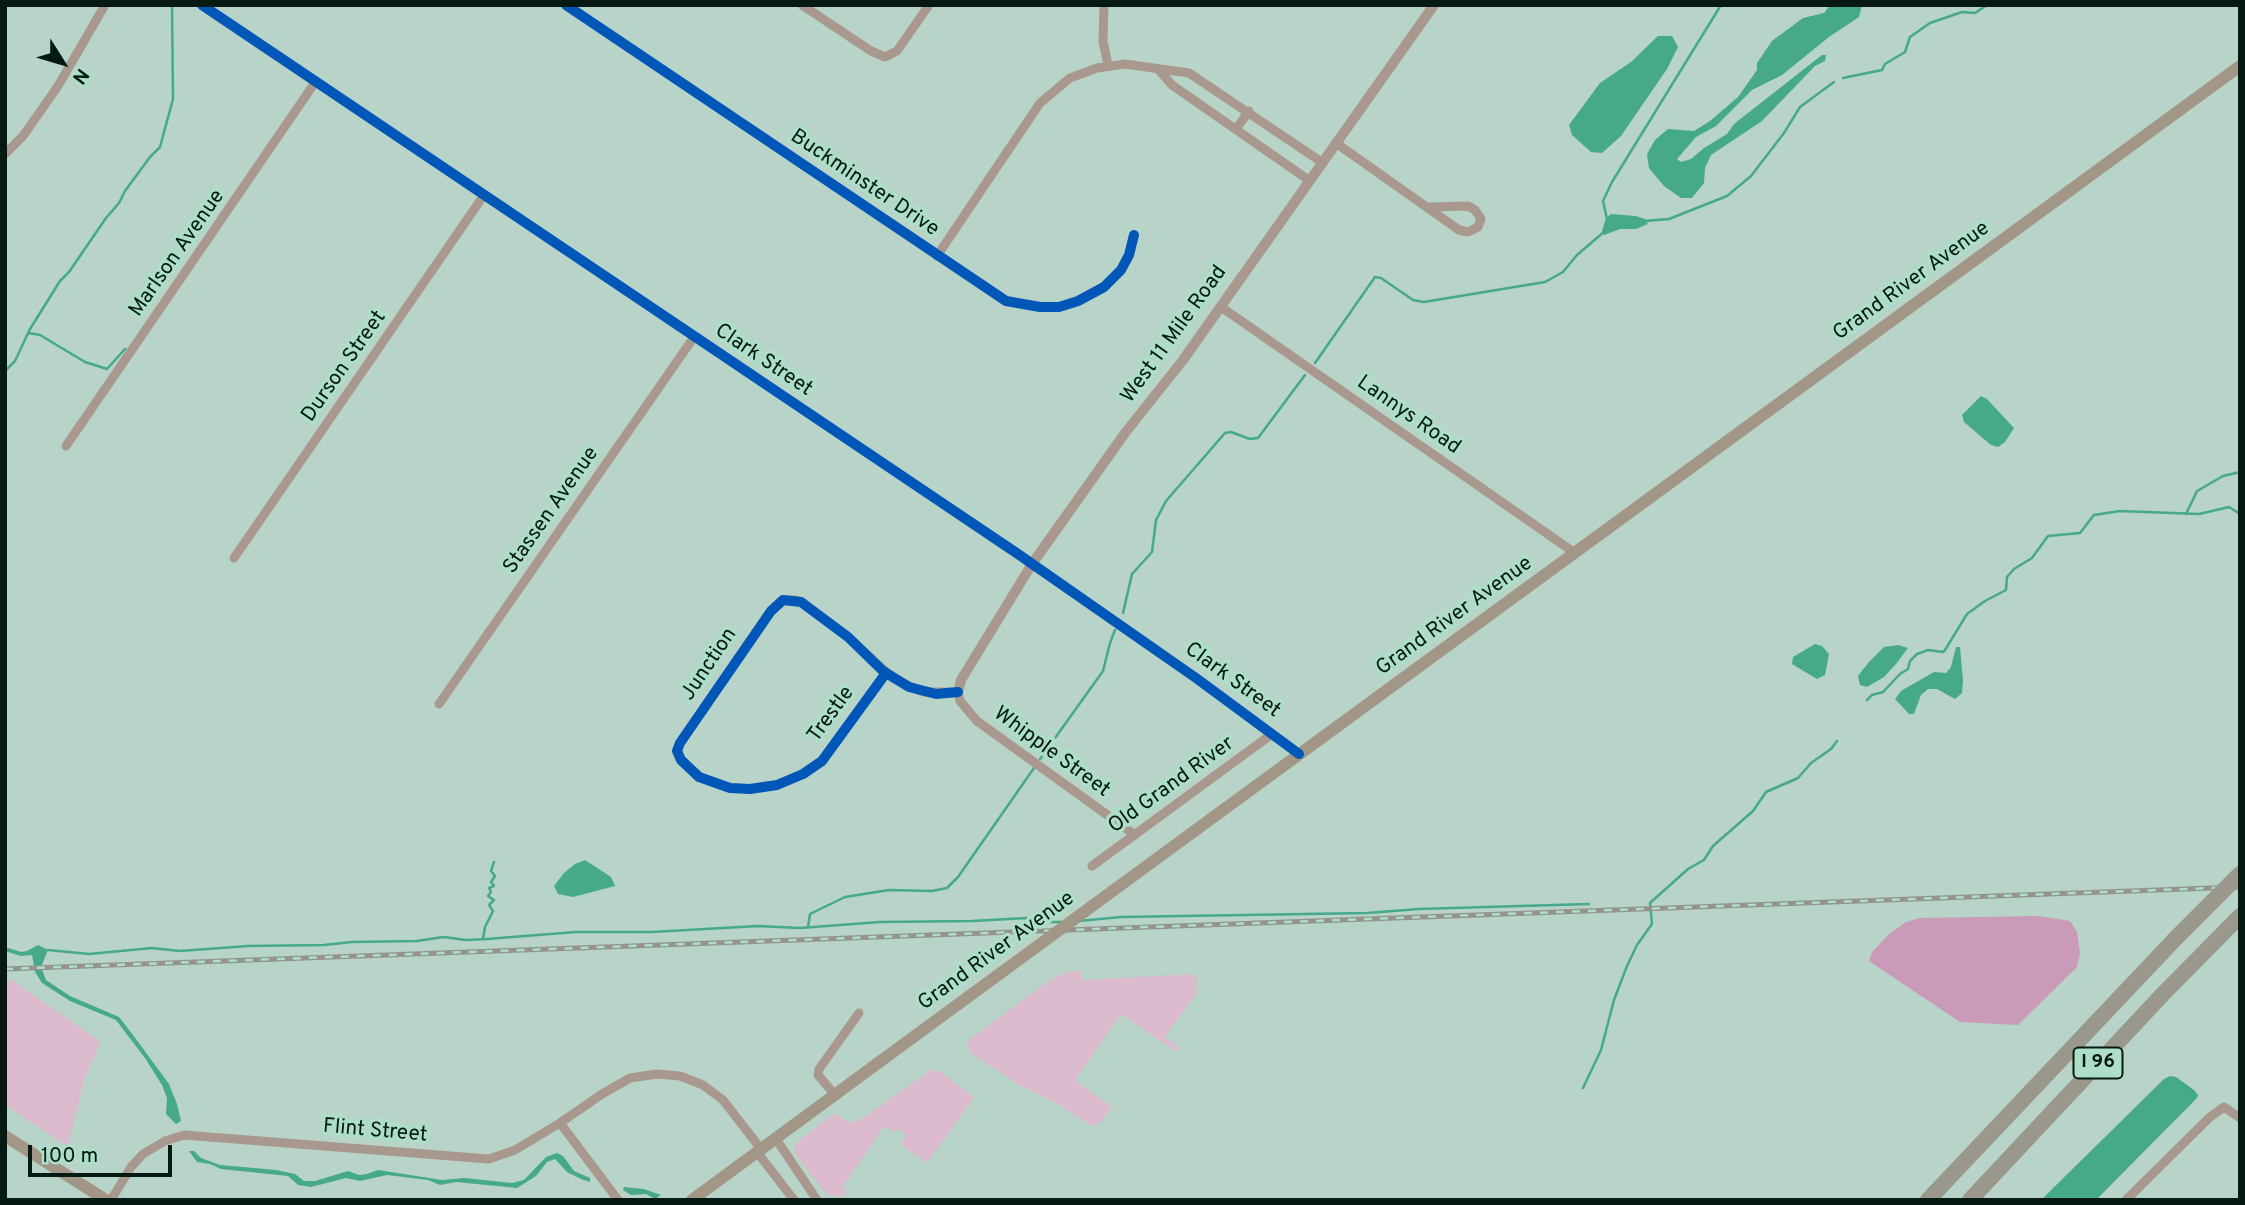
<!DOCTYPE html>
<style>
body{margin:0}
#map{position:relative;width:2245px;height:1205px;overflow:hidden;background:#b8d3c7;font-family:Overpass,sans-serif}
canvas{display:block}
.frame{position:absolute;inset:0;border:7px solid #061912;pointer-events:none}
.north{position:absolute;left:28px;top:28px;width:70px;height:70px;-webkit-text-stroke:5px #addec8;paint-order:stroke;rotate:127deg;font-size:19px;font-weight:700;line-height:28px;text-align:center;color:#061912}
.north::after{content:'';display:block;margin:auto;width:24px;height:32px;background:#061912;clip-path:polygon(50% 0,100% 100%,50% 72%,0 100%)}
.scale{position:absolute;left:28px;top:1145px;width:144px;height:32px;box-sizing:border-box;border:4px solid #061912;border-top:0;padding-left:9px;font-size:21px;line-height:24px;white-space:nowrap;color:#061912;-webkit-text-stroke:5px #addec8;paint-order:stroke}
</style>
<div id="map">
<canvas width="2245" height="1205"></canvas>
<div class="frame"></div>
<div class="north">N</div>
<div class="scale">100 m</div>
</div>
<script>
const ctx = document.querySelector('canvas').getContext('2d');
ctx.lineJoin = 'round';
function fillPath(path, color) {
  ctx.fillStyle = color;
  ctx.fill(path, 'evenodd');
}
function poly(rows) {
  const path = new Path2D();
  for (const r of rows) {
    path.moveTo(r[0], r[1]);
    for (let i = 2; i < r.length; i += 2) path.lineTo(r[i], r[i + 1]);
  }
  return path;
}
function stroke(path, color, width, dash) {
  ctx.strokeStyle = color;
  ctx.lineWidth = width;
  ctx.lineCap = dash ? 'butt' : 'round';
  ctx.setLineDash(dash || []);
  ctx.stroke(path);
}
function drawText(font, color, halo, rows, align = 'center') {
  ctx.font = font + ' Overpass,sans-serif';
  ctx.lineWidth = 7;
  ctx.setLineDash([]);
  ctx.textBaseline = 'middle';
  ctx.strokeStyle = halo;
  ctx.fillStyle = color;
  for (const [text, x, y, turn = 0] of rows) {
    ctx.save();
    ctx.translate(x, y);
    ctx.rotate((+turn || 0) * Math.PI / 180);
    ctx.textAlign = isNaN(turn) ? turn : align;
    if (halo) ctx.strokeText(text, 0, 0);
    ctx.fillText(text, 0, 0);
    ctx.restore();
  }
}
fillPath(poly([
 [1081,970,1083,980,1194,974,1197,978,1195,989,1198,991,1165,1037,1180,1048,1177,1052,1121,1014,1075,1080,1112,1107,1101,1122,1094,1126,1087,1123,1056,1103,1019,1085,972,1054,967,1047,969,1040,1046,983,1063,973],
 [12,980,101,1042,85,1077,68,1147,5,1105,5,981],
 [931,1070,939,1071,974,1097,927,1163,900,1144,906,1135,898,1129,893,1132,884,1126,843,1186,847,1193,840,1197,826,1194,795,1153,796,1143,832,1115,838,1115,849,1123,860,1120]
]), '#dbbace');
fillPath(poly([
 [2038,916,2070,921,2077,932,2080,953,2077,967,2018,1025,1960,1022,1869,961,1872,952,1889,934,1906,922,1920,918]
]), '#ca9bb8');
fillPath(poly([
 [1830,5,1862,5,1859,17,1829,37,1782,75,1752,90,1716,126,1696,137,1677,159,1681,162,1691,159,1704,148,1727,134,1734,124,1822,55,1826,55,1825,61,1815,66,1762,121,1711,155,1705,168,1704,183,1692,198,1681,198,1664,186,1649,168,1647,154,1655,140,1668,129,1694,131,1710,121,1738,97,1757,70,1757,63,1772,41,1803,18,1824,13],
 [1658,36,1672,36,1678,47,1667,69,1621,136,1602,153,1591,152,1572,135,1569,125,1600,83,1631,62],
 [1611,214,1636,216,1645,219,1648,224,1636,229,1620,229,1604,235,1602,231,1606,218],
 [1981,396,1987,399,2014,428,2005,442,1998,447,1991,445,1964,422,1962,415],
 [1815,644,1822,646,1829,654,1825,675,1817,679,1792,664,1793,657],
 [1898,645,1908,648,1896,664,1884,677,1867,687,1860,685,1858,676,1869,662,1884,647],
 [1956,647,1960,647,1963,681,1962,693,1955,699,1937,689,1928,689,1921,695,1914,714,1909,714,1895,699,1901,691,1934,672,1946,673,1951,667],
 [585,860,611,877,615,886,573,897,558,894,554,886,564,873,575,864],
 [38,945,48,950,41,967,46,980,70,996,119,1017,133,1035,169,1084,177,1104,181,1121,176,1124,166,1114,167,1098,162,1085,145,1058,116,1020,70,1001,42,983,35,972,32,955,21,956,5,951,5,947,21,952,27,951],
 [2170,1076,2176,1077,2194,1090,2198,1095,2197,1098,2096,1200,2041,1200,2164,1079],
 [189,1151,194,1151,201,1158,220,1165,276,1170,295,1174,304,1181,315,1181,348,1171,359,1175,367,1174,378,1170,442,1180,464,1178,512,1183,524,1180,546,1157,557,1153,563,1156,574,1171,590,1178,590,1182,581,1179,567,1172,555,1159,547,1162,536,1176,517,1188,456,1182,440,1185,428,1180,387,1175,360,1181,346,1178,311,1187,298,1185,288,1176,221,1169,210,1164,197,1162],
 [624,1187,644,1189,661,1195,655,1199,646,1194,631,1195,623,1190]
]), '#45a98a');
stroke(poly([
 [1843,78,1882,70,1885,64,1905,52,1910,37,1930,23,1962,12,1975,13,1987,5],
 [1607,219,1603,201,1612,182,1721,5],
 [1645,221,1669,219,1727,196,1751,176,1784,133,1800,107,1834,82],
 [29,333,40,335,85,362,107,369,125,349],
 [1315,363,1375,277,1381,278,1413,300,1424,302,1545,282,1563,272,1577,255,1605,231],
 [5,371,15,361,30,329,60,281,69,272,106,218,119,203,125,191,150,157,160,147,173,99,172,5],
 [2186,514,2197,491,2223,476,2240,472],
 [1123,613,1132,574,1152,552,1156,520,1166,501,1225,433,1231,432,1250,439,1258,438,1305,375],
 [1867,700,1872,695,1883,692,1900,674,1908,669,1910,661,1917,654,1928,650,1943,652,1945,650,1967,614,1985,601,2006,590,2007,577,2014,569,2032,558,2048,536,2080,533,2094,515,2120,511,2199,514,2229,507,2240,514],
 [1040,759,1103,671,1110,643,1115,630],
 [1079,921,1121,917,1367,913,1419,909,1589,904],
 [808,927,810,914,845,897,889,890,932,891,947,888,958,877,1034,768],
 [483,939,485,927,493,911,489,905,494,900,488,896,491,892,489,888,494,886,491,882,495,876,491,871,494,862],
 [48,950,89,954,152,948,180,951,248,946,324,945,352,942,417,941,443,937,466,940,487,939,576,932,652,932,758,926,800,928,880,922,972,921,1027,918,1046,922,1062,922],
 [1583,1088,1601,1050,1614,1000,1627,966,1637,945,1652,924,1650,903,1688,869,1704,860,1713,846,1753,811,1766,792,1798,778,1811,763,1831,749,1837,741]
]), '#45a98a', 2.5);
stroke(poly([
 [202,5,1018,554,1196,678,1299,754],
 [566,5,1006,301,1040,307,1059,307,1078,301,1104,287,1121,270,1129,255,1134,235],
 [802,5,871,51,885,57,897,51,929,5],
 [1104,5,1103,41,1108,65],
 [1158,69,1172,85,1310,181],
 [1236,129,1249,111],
 [1336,143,1459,230,1468,232,1478,227,1481,219,1475,210,1468,206,1428,207],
 [5,154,23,136,58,86,105,5],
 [937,256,1040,103,1070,78,1097,68,1125,64,1189,73,1323,163],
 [1221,307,1575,553],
 [66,446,316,81],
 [234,558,484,195],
 [886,673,822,761,803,774,777,785,750,789,730,788,699,777,681,760,677,751,680,743,771,611,783,600,795,600,801,602,848,637,894,679,923,692,958,692,960,701,977,721,1135,835],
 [439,704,694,337],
 [1092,866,1272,734],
 [835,1095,818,1075,819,1069,859,1013],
 [560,1123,602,1094,630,1078,657,1074,680,1076,703,1085,723,1100,761,1149],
 [776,1139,817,1200],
 [757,1152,794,1200],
 [111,1200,131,1167,143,1154,165,1141,184,1135,489,1159,515,1150,560,1123,618,1200],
 [2126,1200,2210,1117,2224,1107,2240,1118]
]), '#a9988d', 9);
stroke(poly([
 [958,692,961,680,1032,564,1125,433,1183,360,1434,5]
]), '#a9988d', 10);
stroke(poly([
 [1219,813,2240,66],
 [5,1136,106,1200],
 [692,1200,878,1063]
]), '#a29687', 12);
stroke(poly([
 [1928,1200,2175,939],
 [1970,1200,2163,994,2240,916]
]), '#9a988d', 16);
const rail = poly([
 [5,969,2240,887]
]);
stroke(rail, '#93948b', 5);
stroke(rail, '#addec8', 2.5, [8]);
stroke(poly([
 [878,1063,1219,813]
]), '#a29687', 12);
stroke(poly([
 [2175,939,2240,874]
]), '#9a988d', 16);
stroke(poly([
 [202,5,1018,554,1196,678,1299,754],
 [566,5,1006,301,1040,307,1059,307,1078,301,1104,287,1121,270,1129,255,1134,235],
 [886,673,822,761,803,774,777,785,750,789,730,788,699,777,681,760,677,751,680,743,771,611,783,600,801,602,848,637,883,671,909,687,936,694,958,692]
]), '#0057b8', 10);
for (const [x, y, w] of [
 [2098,1063,49]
]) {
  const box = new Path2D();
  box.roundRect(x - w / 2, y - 15.5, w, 31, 5);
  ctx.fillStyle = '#addec8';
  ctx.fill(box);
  stroke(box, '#061912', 2);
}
drawText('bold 19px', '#061912', null, [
 ["I 96",2098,1063]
]);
drawText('21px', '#061912', '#addec8', [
 ["Buckminster Drive",864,184,34],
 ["Marlson Avenue",178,254,-55],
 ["Grand River Avenue",1912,282,-36],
 ["West 11 Mile Road",1175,335,-54],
 ["Clark Street",763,361,34],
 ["Durson Street",345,367,-55],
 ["Lannys Road",1408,416,35],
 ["Stassen Avenue",552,511,-55],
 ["Grand River Avenue",1455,617,-36],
 ["Junction",710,665,-56],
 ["Clark Street",1232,681,36],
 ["Trestle",832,715,-54],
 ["Whipple Street",1051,753,36],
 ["Old Grand River",1172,786,-36],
 ["Grand River Avenue",997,952,-36],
 ["Flint Street",375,1132,5]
]);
</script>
